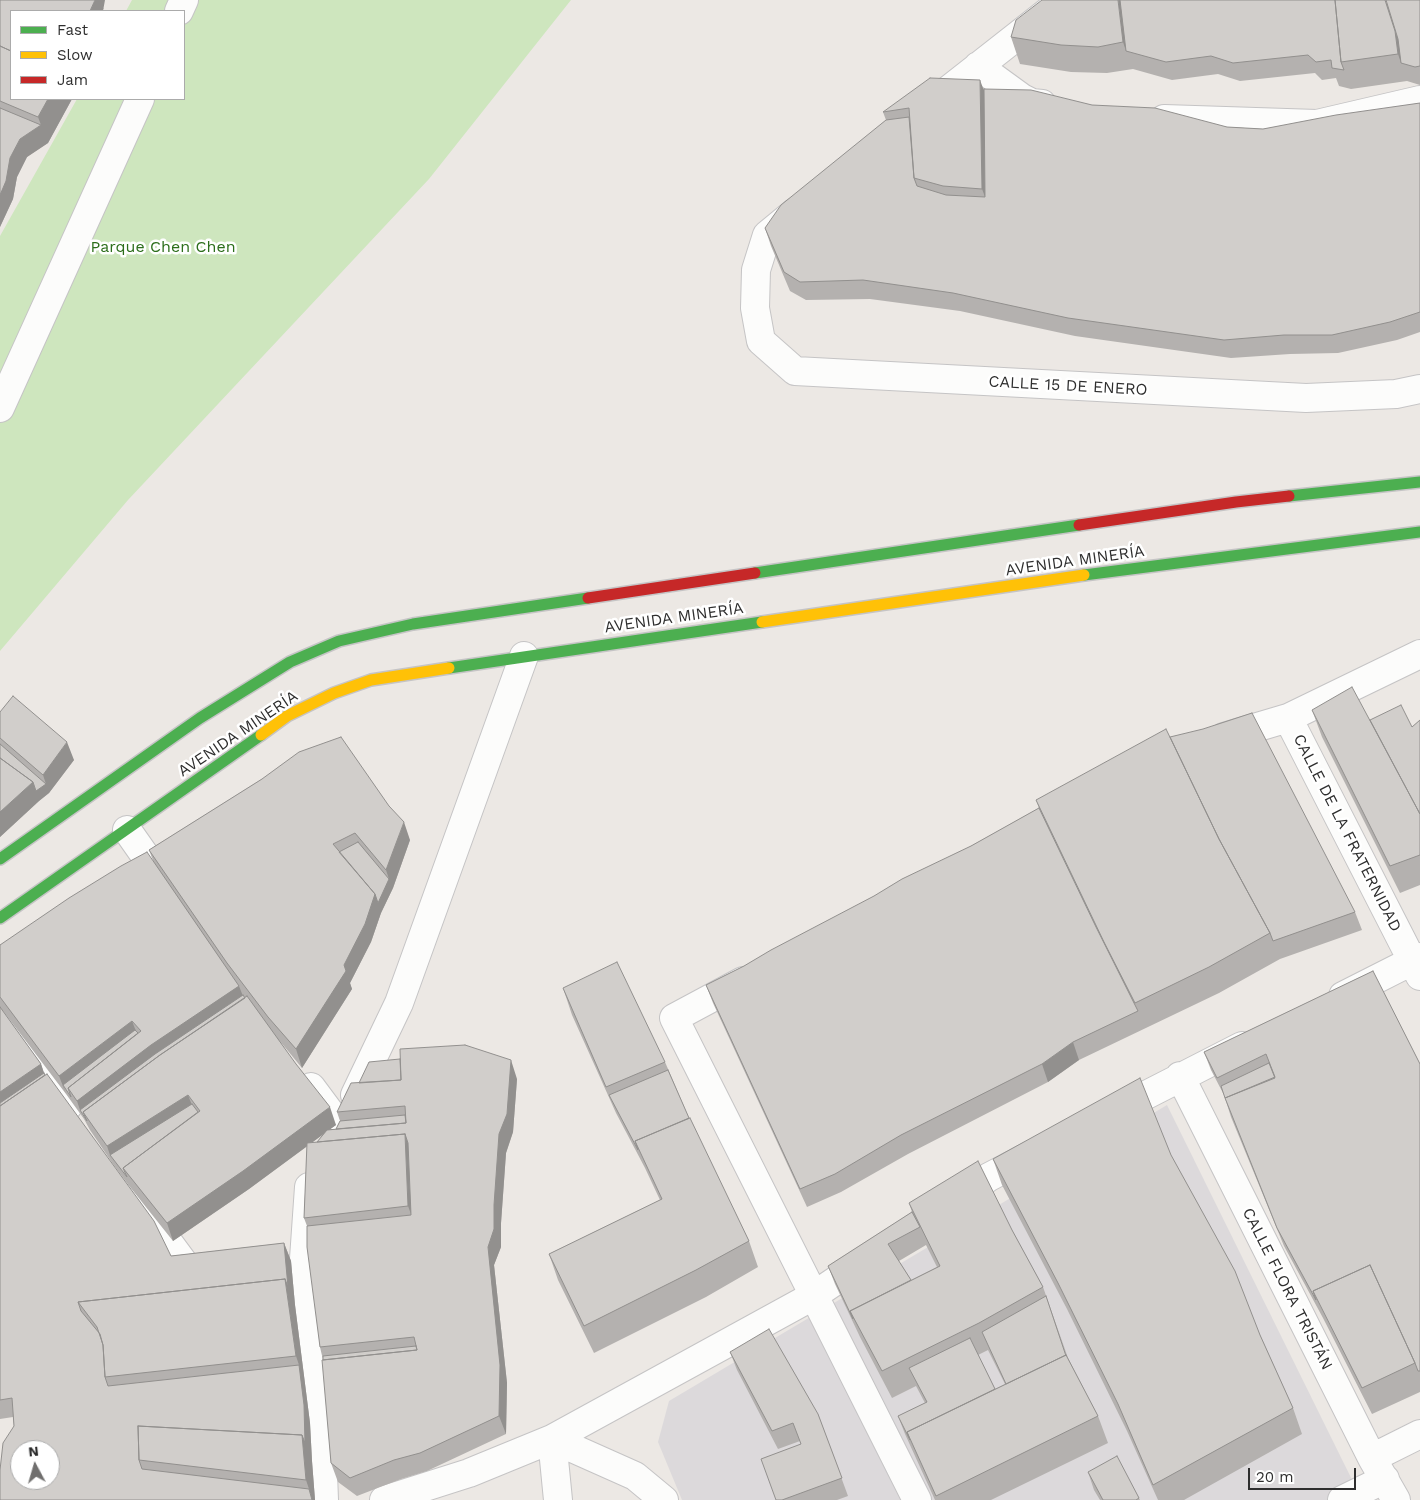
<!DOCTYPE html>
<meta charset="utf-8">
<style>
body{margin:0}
#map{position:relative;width:1420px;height:1500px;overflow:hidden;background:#ece8e4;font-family:"Work Sans",sans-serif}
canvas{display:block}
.legend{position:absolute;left:10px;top:10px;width:175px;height:90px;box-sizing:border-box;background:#fff;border:1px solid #ababab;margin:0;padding:6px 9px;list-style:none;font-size:15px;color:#2e2e2e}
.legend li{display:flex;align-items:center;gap:10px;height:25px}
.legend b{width:25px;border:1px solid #ababab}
.north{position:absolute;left:10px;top:1440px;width:50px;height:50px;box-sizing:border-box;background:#fff;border:1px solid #ababab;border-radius:50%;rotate:354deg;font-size:14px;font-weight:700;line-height:20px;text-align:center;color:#2e2e2e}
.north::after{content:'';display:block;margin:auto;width:18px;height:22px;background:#706f6e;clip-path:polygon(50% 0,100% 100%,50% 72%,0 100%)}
.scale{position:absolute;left:1248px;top:1468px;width:108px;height:22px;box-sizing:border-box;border:2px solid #2e2e2e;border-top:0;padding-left:6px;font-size:15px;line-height:18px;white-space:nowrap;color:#2e2e2e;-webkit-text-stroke:4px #fff;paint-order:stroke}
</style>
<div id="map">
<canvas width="1420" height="1500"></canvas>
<ul class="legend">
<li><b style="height:6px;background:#4caf50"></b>Fast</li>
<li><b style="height:6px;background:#ffc107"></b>Slow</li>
<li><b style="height:6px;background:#c62828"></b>Jam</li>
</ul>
<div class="north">N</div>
<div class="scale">20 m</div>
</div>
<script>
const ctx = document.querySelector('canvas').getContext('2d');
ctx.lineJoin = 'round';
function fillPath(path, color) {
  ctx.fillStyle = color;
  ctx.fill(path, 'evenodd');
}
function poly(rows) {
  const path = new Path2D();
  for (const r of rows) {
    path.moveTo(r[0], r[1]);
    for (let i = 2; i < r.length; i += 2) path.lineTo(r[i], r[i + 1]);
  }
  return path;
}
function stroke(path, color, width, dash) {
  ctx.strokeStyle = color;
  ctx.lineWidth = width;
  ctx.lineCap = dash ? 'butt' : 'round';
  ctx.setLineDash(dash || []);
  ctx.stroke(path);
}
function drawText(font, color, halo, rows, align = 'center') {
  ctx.font = font + ' "Work Sans",sans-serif';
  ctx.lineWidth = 5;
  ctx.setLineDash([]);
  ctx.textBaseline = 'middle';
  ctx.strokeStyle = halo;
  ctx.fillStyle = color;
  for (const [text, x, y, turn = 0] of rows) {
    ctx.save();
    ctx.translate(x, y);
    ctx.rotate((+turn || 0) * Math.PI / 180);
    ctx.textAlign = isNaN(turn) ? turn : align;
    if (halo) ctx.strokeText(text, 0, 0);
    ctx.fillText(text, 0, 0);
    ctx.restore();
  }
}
fillPath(poly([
 [1167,1105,1362,1500,682,1500,658,1442,669,1401]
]), '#dcd9db');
fillPath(poly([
 [132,0,571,0,429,179,128,500,0,651,0,236,77,99,184,99,184,11,126,11]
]), '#cee6be');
const street = poly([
 [179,11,184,0],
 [978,66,1022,98,1032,103,1042,104],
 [933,102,1063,0],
 [1164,119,1317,124,1420,100],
 [795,212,767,235,756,270,755,308,761,341,795,371,1306,398,1396,394,1420,389],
 [0,408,140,99],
 [1288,718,1420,976],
 [1224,737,1288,718,1420,654],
 [127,830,165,884],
 [743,981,674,1018,917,1500],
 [1343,996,1420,957],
 [0,1012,68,1106],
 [1180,1076,1372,1458,1396,1500],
 [311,1087,340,1126],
 [355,1095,399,1003,524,656],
 [1113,1112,1242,1046],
 [309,1187,303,1273,321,1418,324,1500],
 [135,1197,183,1262],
 [956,1200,989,1177,1031,1155],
 [552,1439,635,1476,664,1500],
 [552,1439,558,1500],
 [1372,1458,1420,1434],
 [384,1500,469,1473,552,1439,813,1296,865,1261],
 [1342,1500,1385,1479]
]);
const fast = poly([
 [1289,496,1420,482],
 [755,573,1079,525],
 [1084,575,1420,532],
 [449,668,762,622],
 [0,859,200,718,290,662,339,641,413,624,588,598],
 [0,918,261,735]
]);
const slow = poly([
 [762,622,1084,575],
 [261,735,287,716,334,693,371,680,449,668]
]);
const jam = poly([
 [1079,525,1236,502,1289,496],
 [588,598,755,573]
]);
stroke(street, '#c5c4c5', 30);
stroke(fast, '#c5c4c5', 14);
stroke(slow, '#c5c4c5', 14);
stroke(jam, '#c5c4c5', 14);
stroke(street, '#fcfcfb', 28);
stroke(fast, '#4caf50', 11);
stroke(slow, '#ffc107', 11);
stroke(jam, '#c62828', 11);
fillPath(poly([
 [0,0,104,8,11,99,72,99,48,143,27,157,17,177,13,199,0,227],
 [1420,0,1420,85,1407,81,1351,89,1339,86,1336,78,1322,80,1315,73,1240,81,1218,74,1172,80,1133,69,1107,73,1071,72,1020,64,1011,37],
 [984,89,1092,105,1227,127,1263,129,1420,103,1420,332,1397,340,1338,353,1290,354,1231,358,1075,336,960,311,870,299,806,300,790,291,771,246,765,228,886,120,883,112],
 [1312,710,1412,727,1420,720,1420,885,1400,893,1322,737],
 [0,712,74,760,49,793,39,801,0,837],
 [1170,737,1355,912,1362,930,1280,959,1219,993,1079,1060,1048,1082,908,1154,841,1192,807,1207,713,1003,706,985,744,966,971,846,1039,808,1036,800],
 [262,779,410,840,393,888,381,913,371,942,350,983,352,989,302,1068,279,1040,336,1125,330,1129,336,1129,340,1121,337,1112,517,1079,513,1132,506,1153,501,1223,501,1247,494,1265,507,1383,506,1434,427,1471,401,1479,357,1496,338,1482,331,1463,323,1360,320,1347,307,1226,304,1218,307,1146,249,1189,173,1241,130,1187,113,1164,90,1130,84,1119,66,1094,0,1007,0,945,154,863,149,850],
 [324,1133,317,1142,311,1143],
 [1373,971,1420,1064,1420,1392,1372,1414,1323,1318,1284,1246,1231,1117,1224,1095,1211,1070,1204,1052],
 [563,988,665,1062,689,1118,749,1241,758,1267,706,1297,594,1353,558,1280,549,1254,660,1200,645,1168,616,1113,572,1015],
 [0,1007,41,1064,44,1073,171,1256,284,1243,291,1261,295,1305,310,1423,312,1461,315,1500,0,1500,14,1426,13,1417,0,1419],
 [993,1159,1260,1335,1293,1408,1302,1434,1184,1500,1158,1500,1127,1431,1067,1309,1002,1185],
 [909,1203,1012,1230,1043,1287,1068,1358,1098,1416,1108,1443,991,1500,935,1500,905,1434,898,1416,925,1403,916,1386,892,1398,860,1337,835,1284,828,1266,912,1212],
 [926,1245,937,1267,911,1280,899,1261],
 [988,1350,1005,1384,995,1389,978,1355],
 [730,1352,818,1414,848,1496,837,1500,776,1500,801,1444,800,1441,778,1449,737,1370],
 [1088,1472,1139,1498,1140,1500,1100,1500,1094,1490]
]), '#b4b1af');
fillPath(poly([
 [95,0,105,0,103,11,90,11],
 [1118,0,1124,0,1126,51,1123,42],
 [1395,31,1405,57,1401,63,1407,81,1398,54],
 [980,80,990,107,992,215,982,189],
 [48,99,72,99,48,143,27,157,17,177,13,199,0,227,0,195,10,158,20,139,41,125,38,117],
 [67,742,74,760,49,793,39,801,0,837,0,812,33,782,46,784,43,775],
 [404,822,410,840,393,888,381,913,371,942,350,983,352,989,302,1068,296,1049,344,965,375,894,389,879,386,870],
 [239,986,246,1004,80,1110,77,1101,144,1040],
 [132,1021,139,1039,68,1088,63,1085,66,1094,59,1076],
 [1073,1042,1079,1060,1048,1082,1042,1064],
 [511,1060,517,1079,513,1132,506,1153,501,1223,501,1247,494,1265,507,1383,506,1434,499,1416,488,1247,499,1134],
 [41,1064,47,1082,0,1115,0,1092],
 [188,1095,195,1113,110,1155,107,1146],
 [330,1107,336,1125,249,1189,173,1241,167,1223],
 [405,1134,415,1161,418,1233,408,1206],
 [284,1243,291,1261,295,1305,310,1423,312,1461,315,1500,312,1500,309,1489,306,1480,302,1435,299,1365,296,1356,285,1279]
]), '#92908e');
const building = poly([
 [0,0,95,0,90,11,11,11,11,51,0,46,0,0],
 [1042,0,1118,0,1123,42,1098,47,1061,45,1011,37,1016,20,1042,0],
 [1120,0,1335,0,1341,62,1344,70,1332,68,1331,60,1316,62,1308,55,1233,63,1211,56,1166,62,1126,51,1120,0],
 [1335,0,1385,0,1395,31,1398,54,1341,62,1335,0],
 [1386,0,1420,0,1420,66,1415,67,1401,63,1398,39,1386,0],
 [0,46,11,51,11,99,48,99,38,117,0,101,0,46],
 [930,78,980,80,982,189,943,186,914,178,909,108,883,112,930,78],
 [984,89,1031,90,1092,105,1155,108,1227,127,1263,129,1336,115,1420,103,1420,312,1390,322,1332,335,1284,335,1224,340,1068,318,953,293,863,280,800,282,784,272,765,228,781,205,886,120,909,117,914,178,917,186,946,195,985,197,984,89],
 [0,108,41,125,20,139,10,158,6,181,0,195,0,108],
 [1352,687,1420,814,1420,855,1390,866,1312,710,1352,687],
 [13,696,67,742,43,775,0,738,0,712,13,696],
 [1401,705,1412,727,1420,720,1420,814,1370,720,1401,705],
 [1252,713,1355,912,1273,941,1270,933,1219,839,1170,737,1203,729,1252,713],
 [1166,729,1219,839,1270,933,1209,967,1135,1003,1104,942,1036,800,1166,729],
 [341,737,389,806,404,822,386,870,355,833,333,844,375,894,365,924,344,965,346,971,296,1049,268,1017,227,963,149,850,262,779,299,752,341,737],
 [0,744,46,784,36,791,33,782,0,758,0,744],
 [0,758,33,782,0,812,0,758],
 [1039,808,1096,927,1138,1011,1073,1042,1042,1064,901,1135,835,1174,800,1189,706,985,744,966,771,950,874,896,902,879,971,846,1039,808],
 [358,842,389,879,378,903,375,894,339,852,358,842],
 [147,852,239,986,151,1045,77,1101,68,1088,141,1031,132,1021,59,1076,0,997,0,945,69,898,121,866,147,852],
 [617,962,665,1062,606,1087,563,988,617,962],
 [1373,971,1420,1064,1420,1371,1418,1371,1415,1363,1370,1265,1313,1291,1316,1300,1277,1228,1225,1098,1275,1077,1266,1054,1217,1078,1204,1052,1373,971],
 [243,995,245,998,160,1055,83,1112,87,1121,80,1110,155,1054,243,995],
 [247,996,296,1064,330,1107,243,1171,167,1223,123,1168,200,1111,188,1095,107,1146,83,1112,160,1055,247,996],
 [0,1007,41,1064,0,1092,0,1007],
 [135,1030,138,1033,68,1088,71,1097,63,1085,135,1030],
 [465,1045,511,1060,507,1114,499,1134,494,1205,494,1229,488,1247,500,1365,499,1416,420,1453,394,1460,350,1478,331,1463,322,1360,417,1350,414,1337,320,1347,307,1247,307,1226,411,1215,408,1143,405,1134,317,1142,327,1130,406,1123,405,1106,337,1112,351,1083,401,1080,400,1049,465,1045],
 [400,1059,401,1080,359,1083,369,1062,400,1059],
 [1269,1063,1275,1078,1225,1098,1221,1086,1269,1063],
 [668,1070,689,1118,635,1141,638,1150,609,1095,668,1070],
 [44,1073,45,1075,0,1106,0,1103,44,1073],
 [47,1074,154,1221,171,1256,284,1243,288,1287,285,1279,78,1302,81,1311,100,1334,103,1345,105,1377,108,1386,299,1365,304,1405,305,1443,302,1435,138,1426,139,1460,142,1469,309,1489,312,1500,0,1500,0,1470,3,1443,14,1426,12,1398,0,1400,0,1106,47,1074],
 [20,1450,50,1450,50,1480,20,1480,20,1450],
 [1140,1078,1171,1155,1235,1271,1260,1335,1293,1408,1153,1485,1118,1404,1058,1283,993,1159,1140,1078],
 [192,1104,198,1112,123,1168,127,1177,110,1155,192,1104],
 [405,1115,406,1123,336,1129,340,1121,405,1115],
 [690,1118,749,1241,696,1270,584,1326,549,1254,662,1199,635,1141,690,1118],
 [405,1134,408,1206,304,1218,307,1143,405,1134],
 [978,1161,1012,1230,1043,1287,979,1323,882,1371,850,1311,940,1266,909,1203,978,1161],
 [912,1212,920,1227,888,1244,911,1280,850,1311,853,1319,828,1266,912,1212],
 [1370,1265,1415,1363,1362,1388,1313,1291,1370,1265],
 [285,1279,296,1356,105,1377,103,1345,97,1327,78,1302,285,1279],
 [1046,1296,1066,1356,1066,1355,1006,1384,982,1332,1046,1296],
 [769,1329,818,1414,842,1478,782,1500,776,1500,761,1459,801,1444,793,1423,772,1431,730,1352,769,1329],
 [970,1338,995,1389,907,1432,910,1440,898,1416,927,1402,909,1368,970,1338],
 [416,1346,417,1350,323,1360,323,1356,416,1346],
 [1066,1355,1098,1416,936,1496,907,1432,1066,1355],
 [138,1426,302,1435,306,1480,139,1460,138,1426],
 [1117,1456,1139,1498,1136,1500,1103,1500,1088,1472,1117,1456]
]);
fillPath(building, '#d1cecb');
stroke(building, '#92908e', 1);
drawText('16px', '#2c6e1b', '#fff', [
 ["Parque Chen Chen",163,247]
]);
drawText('16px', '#2e2e2e', '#fff', [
 ["CALLE 15 DE ENERO",1068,386,3],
 ["AVENIDA MINERÍA",1075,561,-8],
 ["AVENIDA MINERÍA",674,618,-8],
 ["AVENIDA MINERÍA",238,734,-34],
 ["CALLE DE LA FRATERNIDAD",1347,833,63],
 ["CALLE FLORA TRISTÁN",1287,1289,63]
]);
</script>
